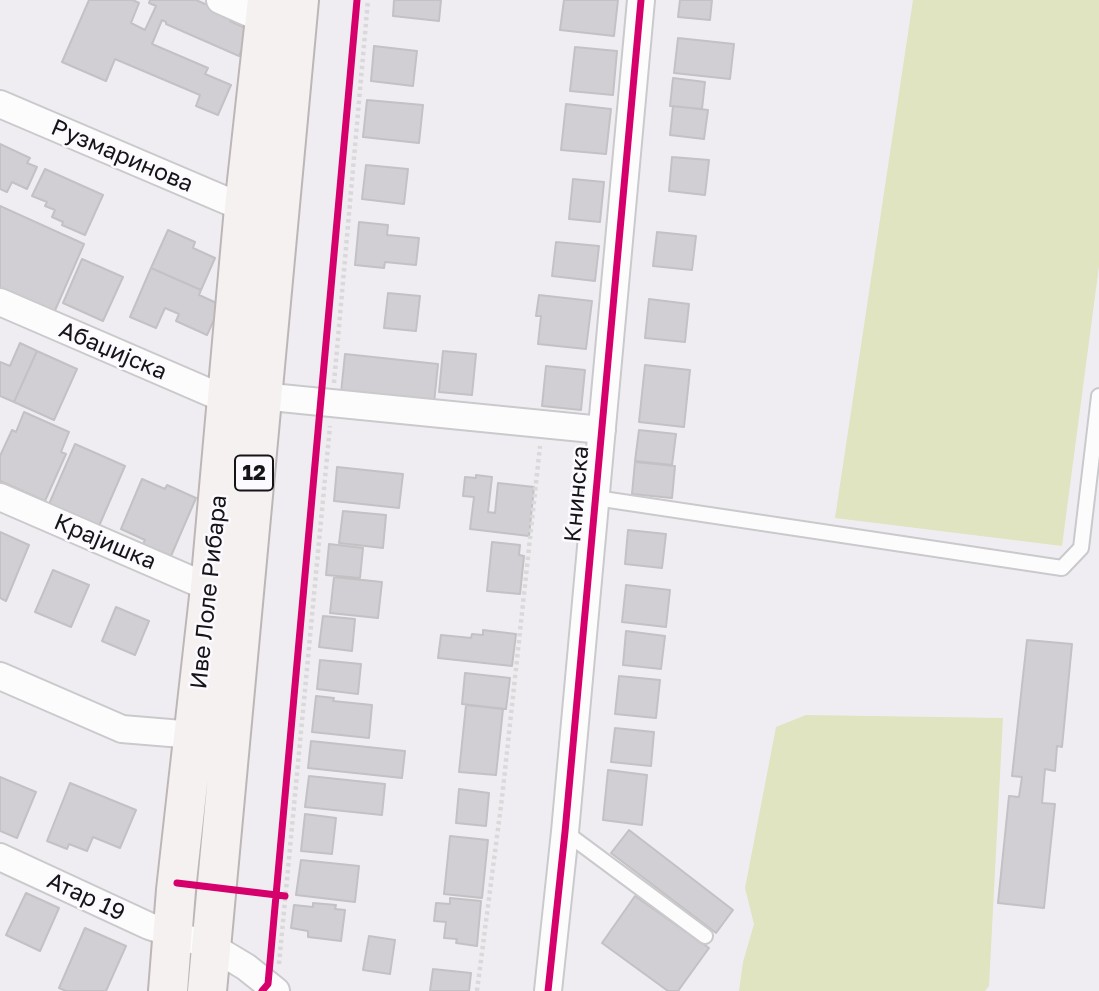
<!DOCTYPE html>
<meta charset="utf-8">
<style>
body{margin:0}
canvas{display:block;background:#efedf2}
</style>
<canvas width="1099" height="991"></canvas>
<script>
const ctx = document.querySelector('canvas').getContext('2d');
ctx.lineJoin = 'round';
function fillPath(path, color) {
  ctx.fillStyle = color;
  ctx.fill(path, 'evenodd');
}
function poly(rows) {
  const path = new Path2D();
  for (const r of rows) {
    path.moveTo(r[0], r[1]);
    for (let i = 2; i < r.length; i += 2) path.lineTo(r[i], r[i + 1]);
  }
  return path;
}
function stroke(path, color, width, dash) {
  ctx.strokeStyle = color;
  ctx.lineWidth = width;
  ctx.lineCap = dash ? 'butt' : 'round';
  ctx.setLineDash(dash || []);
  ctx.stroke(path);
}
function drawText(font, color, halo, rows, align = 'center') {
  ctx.font = font + ' "Golos Text",sans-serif';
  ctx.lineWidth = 5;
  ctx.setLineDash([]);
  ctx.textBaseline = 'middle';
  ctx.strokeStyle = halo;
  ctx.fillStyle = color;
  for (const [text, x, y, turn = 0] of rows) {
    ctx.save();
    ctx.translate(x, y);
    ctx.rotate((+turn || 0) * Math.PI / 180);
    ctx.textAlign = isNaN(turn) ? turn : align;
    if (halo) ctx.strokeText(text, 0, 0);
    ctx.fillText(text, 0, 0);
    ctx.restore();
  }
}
fillPath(poly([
 [913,0,1099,0,1099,266,1062,546,835,518],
 [806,715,1003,718,989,986,985,991,739,991,743,962,754,924,745,888,776,727]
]), '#e0e4c0');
const building = poly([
 [89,0,133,0,139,3,131,23,145,30,156,6,149,3,150,0,196,0,233,16,230,21,250,30,239,56,166,24,166,22,162,20,152,44,208,68,205,74,231,85,218,115,196,106,200,95,115,59,106,81,62,62,89,0],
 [394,0,441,0,439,21,393,16,394,0],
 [564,0,618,0,614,36,560,30,564,0],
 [680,0,712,0,710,20,678,17,680,0],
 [678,38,734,44,730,79,674,73,678,38],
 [374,46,417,51,413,86,371,81,374,46],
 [575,47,617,51,613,95,570,91,575,47],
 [673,78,705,82,702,109,670,106,673,78],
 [367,100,423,105,419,143,363,137,367,100],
 [566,104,611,109,606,154,561,150,566,104],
 [673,106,708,110,704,139,670,135,673,106],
 [0,144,30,158,27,163,37,167,27,189,12,182,7,192,0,189,0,144],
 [672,157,709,160,705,195,669,191,672,157],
 [366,165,408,169,404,204,362,199,366,165],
 [45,169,103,195,85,235,62,225,63,222,52,217,55,210,45,206,47,202,32,196,45,169],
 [573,179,604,182,600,222,569,219,573,179],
 [0,206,84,244,53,315,0,291,0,206],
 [359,222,388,225,387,235,419,238,416,265,385,262,384,268,355,265,359,222],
 [168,230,195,242,193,248,215,258,201,290,151,268,168,230],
 [657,232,696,236,692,270,653,266,657,232],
 [556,242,599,246,595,281,552,276,556,242],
 [82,259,123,277,103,321,63,303,82,259],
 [151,268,201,290,199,295,221,305,207,335,176,321,179,314,165,308,156,328,130,317,151,268],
 [388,293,420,296,416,331,384,328,388,293],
 [539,295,592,301,586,349,538,344,541,316,536,316,539,295],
 [649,299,689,304,685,342,645,338,649,299],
 [20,343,37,351,14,402,0,396,0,362,10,366,20,343],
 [37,351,77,369,54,420,14,402,37,351],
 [443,351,476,354,472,395,439,392,443,351],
 [345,354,438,364,434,403,341,393,345,354],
 [645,365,690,370,684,427,639,422,645,365],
 [546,366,585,370,581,410,542,406,546,366],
 [24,412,69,432,61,452,66,454,45,501,0,481,0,456,12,430,16,432,24,412],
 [639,430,676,434,672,465,635,461,639,430],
 [75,444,125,466,99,526,49,504,75,444],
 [635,462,675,466,672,498,632,494,635,462],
 [337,467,403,474,399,508,334,501,337,467],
 [476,475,492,477,488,512,495,513,498,483,534,487,529,536,470,529,474,497,463,496,465,477,476,478,476,475],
 [142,479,165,489,167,485,196,498,171,556,143,544,145,540,121,529,142,479],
 [343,511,386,515,383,548,339,543,343,511],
 [628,530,666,534,662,568,625,564,628,530],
 [0,532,29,545,6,601,0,598,0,532],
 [492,542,520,545,519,555,524,556,520,594,487,591,492,542],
 [329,544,363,548,360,578,326,575,329,544],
 [53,570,89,585,71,627,35,612,53,570],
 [334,577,382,582,378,618,330,613,334,577],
 [626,585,670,590,666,627,622,622,626,585],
 [116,607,149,621,135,655,102,641,116,607],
 [323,616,355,619,352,651,319,647,323,616],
 [483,630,516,634,512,666,438,658,441,635,471,638,472,634,483,635,483,630],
 [626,631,665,636,661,669,623,665,626,631],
 [1027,640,1072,644,1062,747,1057,746,1055,771,1045,769,1042,803,1055,804,1044,908,998,903,1009,796,1019,797,1022,777,1012,776,1027,640],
 [320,660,361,664,358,694,317,689,320,660],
 [465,673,510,678,506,709,462,704,465,673],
 [619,676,660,680,656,718,615,714,619,676],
 [316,696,334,698,333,701,372,705,369,738,312,732,316,696],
 [466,705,503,709,496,775,459,772,466,705],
 [615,728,654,732,651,766,611,762,615,728],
 [311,741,405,751,402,778,308,768,311,741],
 [608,770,647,775,642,825,603,820,608,770],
 [309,776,385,784,382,815,305,807,309,776],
 [0,777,36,792,17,838,0,831,0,777],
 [70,783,136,810,120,848,93,837,87,851,69,844,67,849,47,841,70,783],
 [459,789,489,793,486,826,456,823,459,789],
 [305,814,336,818,332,854,301,851,305,814],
 [629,830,733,910,716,933,611,853,629,830],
 [450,836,488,840,482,898,444,894,450,836],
 [301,860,359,866,355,902,296,895,301,860],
 [26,893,59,908,40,951,6,935,26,893],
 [635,896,709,948,678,991,668,991,602,943,635,896],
 [450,898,481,901,477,946,456,943,457,939,444,938,446,922,434,921,436,903,450,904,450,898],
 [313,903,336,905,335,909,345,910,341,941,308,937,308,931,291,928,294,905,313,907,313,903],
 [85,928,126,946,106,991,66,991,59,988,85,928],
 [369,936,395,940,390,974,363,970,369,936],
 [433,969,471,973,469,991,430,991,433,969]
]);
fillPath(building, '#d1cfd3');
stroke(building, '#c3c1c4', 2);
const lane = poly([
 [596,498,1062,568,1081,548,1099,396],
 [565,832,705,936]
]);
const street = poly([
 [220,0,265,20],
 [0,104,244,208],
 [0,302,227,400],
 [261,396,602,430],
 [0,497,210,588],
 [0,676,122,729,194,735],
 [0,857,149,926,211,946,246,967,276,991],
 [548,991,565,832,641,0]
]);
const primary = poly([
 [168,991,176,890,210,588,244,208,267,0],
 [207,991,299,0]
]);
stroke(lane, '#cac9cc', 18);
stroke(street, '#cac9cc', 30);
stroke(primary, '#bdb6b6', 42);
stroke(poly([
 [334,383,368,0],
 [279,964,330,426],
 [477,991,502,798,540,446]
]), '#d9d9d9', 4.5, [3.5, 3.5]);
stroke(lane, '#fdfcfd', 14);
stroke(street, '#fdfcfd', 26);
stroke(primary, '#f4f1f0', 38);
stroke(poly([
 [177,883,285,896],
 [262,991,268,984,357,0],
 [548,991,565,832,641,0]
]), '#d6006c', 7);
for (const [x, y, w] of [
 [254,473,38]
]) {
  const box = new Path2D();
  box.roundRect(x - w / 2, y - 17.5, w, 35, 5);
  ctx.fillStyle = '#fcf9ff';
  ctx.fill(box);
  stroke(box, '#151416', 2);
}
drawText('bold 21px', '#151416', null, [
 ["12",254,473]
]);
drawText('23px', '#151416', '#fcf9ff', [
 ["Рузмаринова",122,156,23],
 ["Абаџијска",113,351,23],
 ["Книнска",577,494,-85],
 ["Крајишка",105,542,23],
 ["Иве Лоле Рибара",209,592,-84],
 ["Атар 19",86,897,25]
]);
</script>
